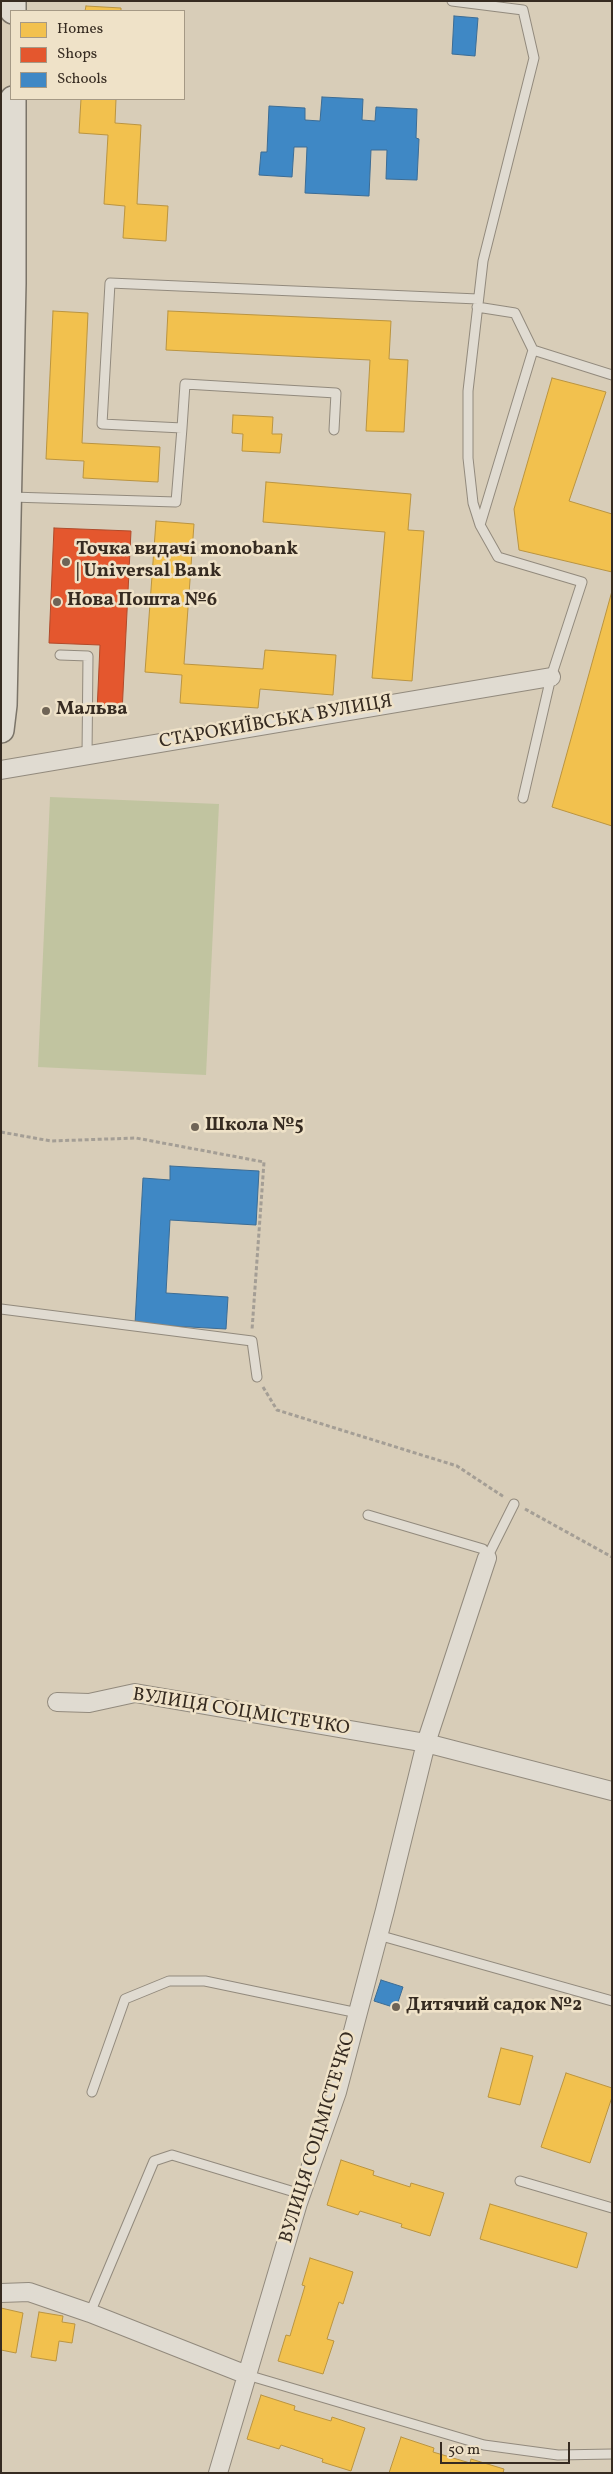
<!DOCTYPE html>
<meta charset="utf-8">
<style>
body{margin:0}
#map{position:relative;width:613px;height:2474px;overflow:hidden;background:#d8cdb8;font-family:Vollkorn,serif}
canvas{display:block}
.frame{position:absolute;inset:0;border:2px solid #362b21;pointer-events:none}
.legend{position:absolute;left:10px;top:10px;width:175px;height:90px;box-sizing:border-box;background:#efe2c8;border:1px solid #a59985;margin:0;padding:6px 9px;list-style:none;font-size:15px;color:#362b21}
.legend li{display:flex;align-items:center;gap:10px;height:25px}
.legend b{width:25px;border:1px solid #a59985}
.scale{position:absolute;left:440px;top:2442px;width:130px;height:22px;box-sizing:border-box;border:2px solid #362b21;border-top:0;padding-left:6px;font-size:15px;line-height:18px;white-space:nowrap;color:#362b21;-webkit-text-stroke:4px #efe2c8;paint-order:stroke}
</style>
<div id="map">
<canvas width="613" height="2474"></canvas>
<div class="frame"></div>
<ul class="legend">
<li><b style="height:14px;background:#f2c14e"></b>Homes</li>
<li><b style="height:14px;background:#e4572e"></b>Shops</li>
<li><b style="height:14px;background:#3f88c5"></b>Schools</li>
</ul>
<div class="scale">50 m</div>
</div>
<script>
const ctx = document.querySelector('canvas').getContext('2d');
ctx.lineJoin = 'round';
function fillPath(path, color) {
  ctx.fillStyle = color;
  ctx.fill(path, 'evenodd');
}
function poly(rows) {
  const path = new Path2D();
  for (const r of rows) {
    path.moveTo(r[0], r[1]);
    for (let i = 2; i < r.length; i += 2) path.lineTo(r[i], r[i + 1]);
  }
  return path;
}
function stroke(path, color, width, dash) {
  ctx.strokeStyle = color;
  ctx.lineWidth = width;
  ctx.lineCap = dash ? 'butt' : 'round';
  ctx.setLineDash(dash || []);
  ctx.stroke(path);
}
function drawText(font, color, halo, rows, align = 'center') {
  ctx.font = font + ' Vollkorn,serif';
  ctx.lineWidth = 5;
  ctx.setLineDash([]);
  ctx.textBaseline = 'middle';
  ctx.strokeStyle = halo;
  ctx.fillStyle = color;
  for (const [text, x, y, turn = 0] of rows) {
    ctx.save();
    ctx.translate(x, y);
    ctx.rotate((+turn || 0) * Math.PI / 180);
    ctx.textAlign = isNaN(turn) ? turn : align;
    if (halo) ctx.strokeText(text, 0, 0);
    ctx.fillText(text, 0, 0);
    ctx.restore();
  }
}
fillPath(poly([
 [50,797,219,804,206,1075,38,1067]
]), '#c1c4a0');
const homes = poly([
 [86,6,121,8,121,11,85,11,86,6],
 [81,99,116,99,115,123,141,125,137,204,168,206,166,241,123,238,125,206,104,204,108,135,79,133,81,99],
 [53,311,88,313,82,443,160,447,158,482,83,478,84,461,46,459,53,311],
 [168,311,391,321,389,359,408,360,404,432,366,431,370,360,166,350,168,311],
 [552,378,606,392,569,501,612,514,612,572,519,550,514,509,552,378],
 [233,415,273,417,272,434,282,434,280,453,242,451,243,434,232,433,233,415],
 [266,482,411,494,408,530,424,531,412,681,372,678,385,532,263,522,266,482],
 [156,521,194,524,184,664,263,669,265,650,336,655,333,695,260,689,258,708,180,703,182,675,145,672,156,521],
 [612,591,612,826,552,807,612,591],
 [501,2048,533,2056,520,2105,488,2097,501,2048],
 [566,2073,612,2088,612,2097,590,2163,541,2147,566,2073],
 [341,2160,374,2171,373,2175,410,2187,411,2183,444,2193,430,2236,401,2227,402,2224,360,2211,358,2215,327,2205,341,2160],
 [490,2204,587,2233,577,2268,480,2239,490,2204],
 [310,2258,353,2272,343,2304,339,2302,327,2339,334,2341,323,2374,278,2361,286,2335,290,2336,305,2286,302,2285,310,2258],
 [1,2308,23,2313,16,2353,1,2350,1,2308],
 [39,2312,63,2316,62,2322,75,2324,72,2343,59,2341,56,2361,31,2357,39,2312],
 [261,2395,295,2406,294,2410,331,2421,332,2417,365,2428,351,2471,322,2462,323,2459,281,2445,279,2449,247,2439,261,2395],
 [401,2437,434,2448,433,2452,470,2463,471,2459,504,2469,503,2473,389,2473,401,2437]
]);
fillPath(homes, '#f2c14e');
stroke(homes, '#ba9440', 1);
const shops = poly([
 [54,528,131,531,122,713,97,712,100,645,49,643,54,528]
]);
fillPath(shops, '#e4572e');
stroke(shops, '#b04a2a', 1);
const schools = poly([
 [454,16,478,18,475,56,452,54,454,16],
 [322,97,363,99,362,120,375,121,376,107,417,109,416,138,419,139,417,180,386,179,387,150,371,150,369,196,305,193,307,147,294,147,292,177,259,175,261,152,267,152,269,106,305,108,305,120,320,121,322,97],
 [170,1166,259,1171,256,1225,170,1220,166,1293,228,1297,226,1329,135,1324,143,1178,170,1180,170,1166],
 [381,1980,403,1987,396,2008,374,2001,381,1980]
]);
fillPath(schools, '#3f88c5');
stroke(schools, '#3c6c94', 1);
const lane = poly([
 [452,1,523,10,534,58,483,261,468,391,468,458,473,503,480,525],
 [477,307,515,313,533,350],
 [182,428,185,384,336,393,334,430],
 [11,497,176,502,182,428,102,424,110,283,478,299],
 [60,655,88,656,87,755],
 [523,798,551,677,582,582,498,557,480,525,533,350,612,375],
 [1,1309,252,1341,257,1377],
 [368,1515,483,1549,487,1558],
 [487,1558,514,1504],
 [378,1935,612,2001],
 [92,2092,125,1999,169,1981,205,1981,358,2013],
 [520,2181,612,2208],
 [90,2313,154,2161,172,2155,301,2194],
 [247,2375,484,2445,558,2455,612,2454]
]);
const street = poly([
 [1,770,551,677],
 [57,1702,89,1703,135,1693,426,1743,612,1791],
 [1,2293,29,2292,90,2313,247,2375],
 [218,2473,298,2203,337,2092,385,1910,426,1743,487,1558]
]);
const secondary = poly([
 [13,1,13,11],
 [1,730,4,705,13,283,13,99]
]);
stroke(lane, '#928a7d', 11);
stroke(street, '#928a7d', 20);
stroke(secondary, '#7b7469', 28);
stroke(poly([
 [1,1132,51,1141,136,1138,264,1162,252,1330],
 [263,1387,277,1410,457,1466,504,1497],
 [525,1509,612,1557]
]), '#a49e95', 3, [4, 2.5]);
stroke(lane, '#e0dbd1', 9);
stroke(street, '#e0dbd1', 18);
stroke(secondary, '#e0dbd1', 25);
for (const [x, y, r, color] of [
 [66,562,5,"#6f6456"],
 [57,602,5,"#6f6456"],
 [46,711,5,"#6f6456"],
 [195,1127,5,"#6f6456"],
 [396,2007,5,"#6f6456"]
]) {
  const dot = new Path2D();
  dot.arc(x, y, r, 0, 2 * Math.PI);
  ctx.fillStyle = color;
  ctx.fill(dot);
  stroke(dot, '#efe2c8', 2);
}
drawText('bold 19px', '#362b21', '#efe2c8', [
 ["Точка видачі monobank",76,551],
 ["| Universal Bank",76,573],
 ["Нова Пошта №6",67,602],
 ["Мальва",56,711],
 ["Школа №5",205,1127],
 ["Дитячий садок №2",406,2007]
], 'left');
drawText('19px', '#362b21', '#efe2c8', [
 ["СТАРОКИЇВСЬКА ВУЛИЦЯ",276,723,-10],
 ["ВУЛИЦЯ СОЦМІСТЕЧКО",241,1713,9],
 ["ВУЛИЦЯ СОЦМІСТЕЧКО",319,2138,-73]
]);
</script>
